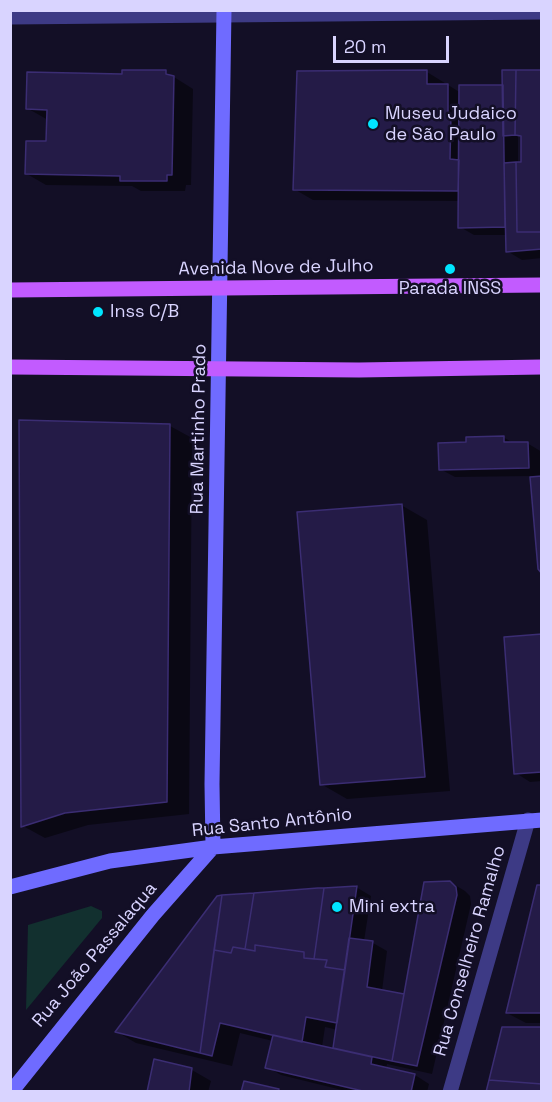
<!DOCTYPE html>
<meta charset="utf-8">
<style>
body{margin:0}
#map{position:relative;width:552px;height:1102px;overflow:hidden;background:#130f26;font-family:"Space Grotesk",sans-serif}
canvas{display:block}
.frame{position:absolute;inset:0;border:12px solid #d9d4ff;pointer-events:none}
.scale{position:absolute;left:333px;top:36px;width:116px;height:27px;box-sizing:border-box;border:3px solid #d9d4ff;border-top:0;padding-left:8px;font-size:18px;line-height:21px;white-space:nowrap;color:#d9d4ff;-webkit-text-stroke:4px #130f26;paint-order:stroke}
</style>
<div id="map">
<canvas width="552" height="1102"></canvas>
<div class="frame"></div>
<div class="scale">20 m</div>
</div>
<script>
const ctx = document.querySelector('canvas').getContext('2d');
ctx.lineJoin = 'round';
function fillPath(path, color) {
  ctx.fillStyle = color;
  ctx.fill(path, 'evenodd');
}
function poly(rows) {
  const path = new Path2D();
  for (const r of rows) {
    path.moveTo(r[0], r[1]);
    for (let i = 2; i < r.length; i += 2) path.lineTo(r[i], r[i + 1]);
  }
  return path;
}
function stroke(path, color, width, dash) {
  ctx.strokeStyle = color;
  ctx.lineWidth = width;
  ctx.lineCap = dash ? 'butt' : 'round';
  ctx.setLineDash(dash || []);
  ctx.stroke(path);
}
function drawText(font, color, halo, rows, align = 'center') {
  ctx.font = font + ' "Space Grotesk",sans-serif';
  ctx.lineWidth = 5;
  ctx.setLineDash([]);
  ctx.textBaseline = 'middle';
  ctx.strokeStyle = halo;
  ctx.fillStyle = color;
  for (const [text, x, y, turn = 0] of rows) {
    ctx.save();
    ctx.translate(x, y);
    ctx.rotate((+turn || 0) * Math.PI / 180);
    ctx.textAlign = isNaN(turn) ? turn : align;
    if (halo) ctx.strokeText(text, 0, 0);
    ctx.fillText(text, 0, 0);
    ctx.restore();
  }
}
fillPath(poly([
 [91,906,102,911,102,918,26,1010,28,925]
]), '#12302f');
fillPath(poly([
 [124,71,166,72,193,89,191,185,186,185,185,191,141,191,132,186,46,185,27,174,48,142,48,120,27,108,123,75],
 [542,71,542,258,522,260,507,251,507,235,474,235,460,227,460,201,313,200,294,189,427,72,461,93,504,87],
 [518,135,528,141,523,163,518,163],
 [21,422,170,426,192,438,189,814,88,825,45,838,23,826],
 [503,437,515,444,527,443,542,452,542,571,532,476,455,477,440,469,467,444],
 [401,505,427,520,450,791,347,799,321,784],
 [542,635,542,781,530,782,516,773],
 [450,882,465,891,470,896,471,904,432,1074,387,1064,386,1069,415,1075,429,1084,427,1092,350,1092,281,1075,267,1067,273,1041,240,1033,232,1066,136,1043,117,1032,218,897,356,887,371,896,364,941,373,943,387,951,382,991,405,996],
 [325,1027,338,1030,335,1050,322,1047],
 [542,886,542,1023,526,1023,507,1013],
 [192,1070,211,1081,208,1092,148,1092]
]), '#0007');
const building = poly([
 [122,70,166,70,166,74,174,76,172,175,167,175,167,181,120,181,120,176,25,174,26,141,46,141,47,110,26,109,27,72,122,74,122,70],
 [427,70,427,84,448,84,448,114,451,114,450,159,459,160,458,191,293,190,297,71,427,70],
 [502,70,516,70,515,135,503,136,502,70],
 [516,70,542,70,542,232,517,232,516,162,521,162,521,136,515,135,516,70],
 [459,85,503,85,505,227,458,228,459,85],
 [516,162,517,232,542,232,542,249,506,252,504,163,516,162],
 [19,420,170,424,167,802,65,813,21,827,19,420],
 [504,436,504,442,528,442,529,468,439,470,438,443,466,442,466,437,504,436],
 [542,476,542,574,538,569,530,477,542,476],
 [402,504,425,777,320,785,297,512,402,504],
 [542,634,542,772,514,774,504,637,542,634],
 [450,881,456,887,457,895,417,1066,392,1061,424,882,450,881],
 [537,885,542,885,542,1013,506,1013,537,885],
 [357,886,345,970,325,967,327,960,314,959,324,888,357,886],
 [318,888,324,888,314,959,304,958,304,952,255,945,255,951,245,949,254,893,318,888],
 [254,893,245,949,233,947,231,953,214,950,222,895,254,893],
 [222,895,200,1053,115,1032,217,896,222,895],
 [349,938,373,941,367,987,404,994,392,1061,333,1048,349,938],
 [255,945,304,952,304,958,327,960,325,967,345,970,337,1023,306,1017,302,1042,220,1023,212,1056,200,1053,214,950,231,953,233,947,255,951,255,945],
 [502,1027,542,1027,542,1084,489,1080,502,1027],
 [273,1035,372,1057,371,1064,415,1074,411,1092,367,1092,265,1068,273,1035],
 [154,1059,192,1068,189,1092,147,1092,154,1059],
 [489,1080,542,1084,542,1092,486,1092,489,1080],
 [244,1081,279,1089,278,1092,241,1092,244,1081]
]);
fillPath(building, '#241b47');
stroke(building, '#3b2d73', 1.5);
stroke(poly([
 [10,17,542,12],
 [450,1092,528,820]
]), '#3d3a85', 15);
stroke(poly([
 [213,847,212,784,224,10],
 [10,887,110,861,213,847,542,820],
 [11,1092,153,915,213,847]
]), '#6f6bff', 15);
stroke(poly([
 [10,290,542,285],
 [10,367,359,370,542,367]
]), '#c25bff', 15);
for (const [x, y, r, color] of [
 [373,124,6,"#00e5ff"],
 [450,269,6,"#00e5ff"],
 [98,312,6,"#00e5ff"],
 [337,907,6,"#00e5ff"]
]) {
  const dot = new Path2D();
  dot.arc(x, y, r, 0, 2 * Math.PI);
  ctx.fillStyle = color;
  ctx.fill(dot);
  stroke(dot, '#130f26', 2);
}
drawText('18px', '#d9d4ff', '#130f26', [
 ["Museu Judaico",385,114],
 ["de São Paulo",385,135],
 ["Parada INSS",450,289,"center"],
 ["Inss C/B",110,312],
 ["Mini extra",349,907]
], 'left');
drawText('18px', '#d9d4ff', '#130f26', [
 ["Avenida Nove de Julho",276,268,-1],
 ["Rua Martinho Prado",199,429,-89],
 ["Rua Santo Antônio",272,823,-6],
 ["Rua Conselheiro Ramalho",470,951,-74],
 ["Rua João Passalaqua",95,955,-50]
]);
</script>
